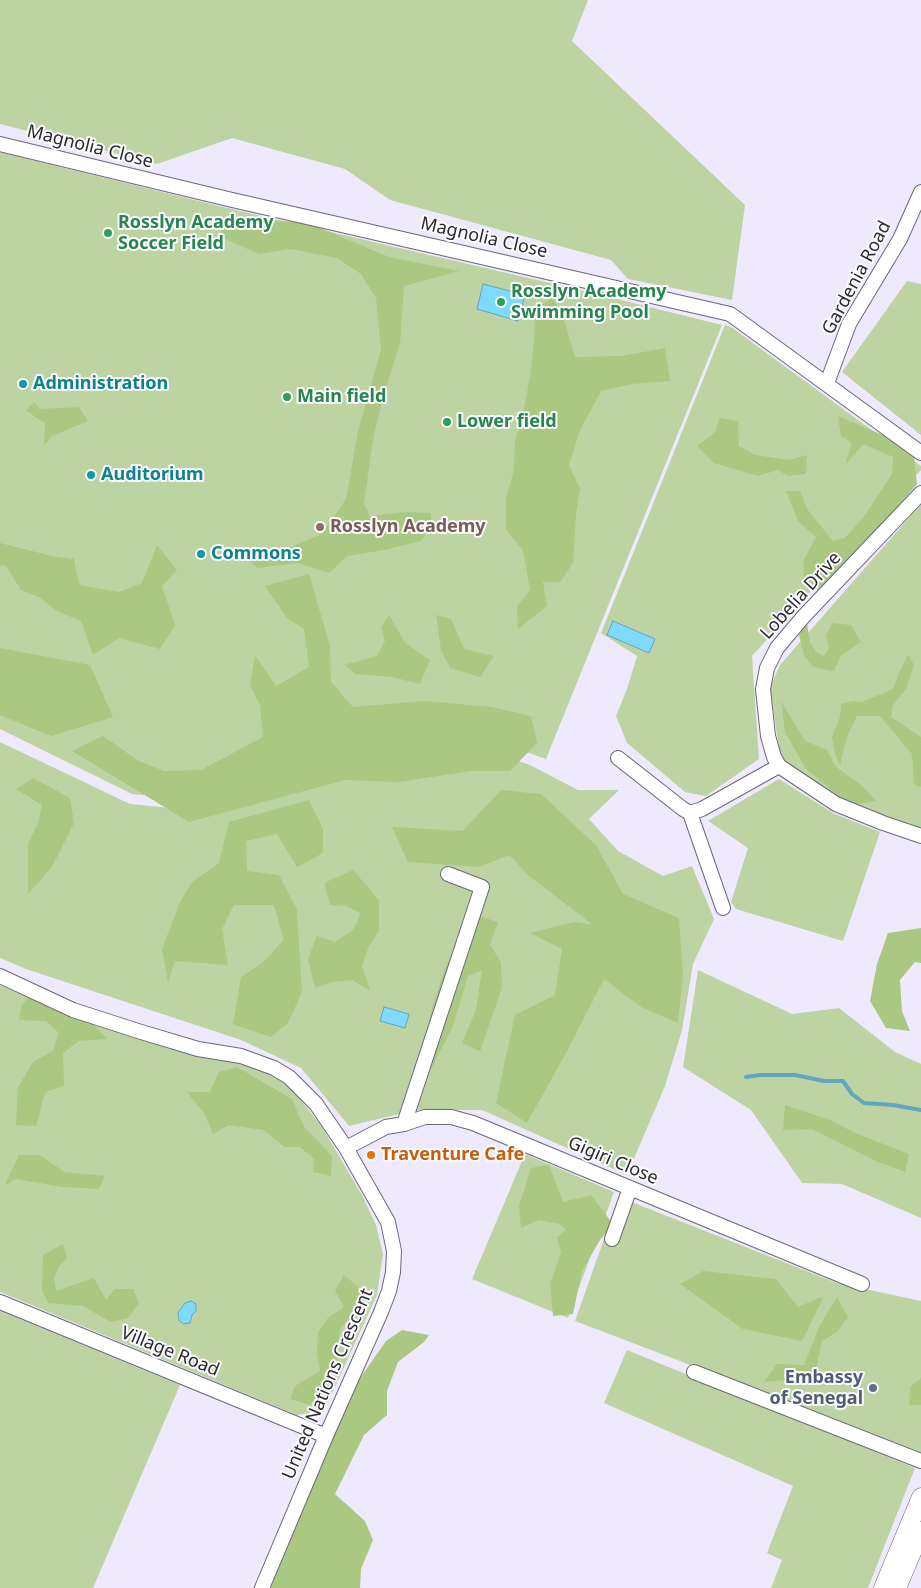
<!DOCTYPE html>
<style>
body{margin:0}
canvas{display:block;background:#efe9fe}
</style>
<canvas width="921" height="1588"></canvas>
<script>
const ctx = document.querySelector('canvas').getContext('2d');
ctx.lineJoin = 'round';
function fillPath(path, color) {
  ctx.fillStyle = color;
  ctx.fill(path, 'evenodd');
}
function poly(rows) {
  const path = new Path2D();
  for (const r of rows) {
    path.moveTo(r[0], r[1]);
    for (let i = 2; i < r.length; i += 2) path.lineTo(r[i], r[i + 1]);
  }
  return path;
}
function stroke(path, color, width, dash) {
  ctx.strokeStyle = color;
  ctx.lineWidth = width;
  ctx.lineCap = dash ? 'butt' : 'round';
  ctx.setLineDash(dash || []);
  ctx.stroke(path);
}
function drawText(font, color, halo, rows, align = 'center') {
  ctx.font = font + ' "Noto Sans",sans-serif';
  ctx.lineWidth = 4;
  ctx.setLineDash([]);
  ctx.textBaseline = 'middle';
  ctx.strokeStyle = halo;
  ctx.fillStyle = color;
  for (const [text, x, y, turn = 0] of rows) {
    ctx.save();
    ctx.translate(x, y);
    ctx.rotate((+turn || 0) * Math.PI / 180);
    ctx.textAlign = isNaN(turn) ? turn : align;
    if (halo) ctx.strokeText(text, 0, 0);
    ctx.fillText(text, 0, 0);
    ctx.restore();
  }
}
fillPath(poly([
 [0,0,588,0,572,41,745,205,732,300,628,279,611,260,390,200,345,169,232,138,157,164,0,124],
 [0,152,223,207,593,293,722,325,546,759,498,742,178,798,132,794,0,729],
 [907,281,921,284,921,435,842,372],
 [725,325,731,327,921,466,921,470,752,656,759,759,706,796,685,792,627,743,616,716,627,689,637,656,601,633],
 [921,504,921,831,855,809,781,762,770,687,780,665],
 [0,742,130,804,181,809,356,770,500,755,530,765,578,790,619,790,589,819,618,851,663,876,692,866,714,919,693,964,682,1030,665,1086,627,1175,482,1110,416,1110,349,1126,301,1068,241,1040,26,969,0,958],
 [779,779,833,813,880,832,843,941,736,909,731,902,748,848,708,821],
 [698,970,792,1014,839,1008,895,1052,921,1064,921,1218,842,1184,802,1183,751,1110,683,1067],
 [0,985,73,1018,206,1056,271,1071,293,1090,322,1127,362,1195,376,1225,383,1254,377,1295,324,1411,297,1415,0,1292],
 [525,1154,614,1192,568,1318,472,1279],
 [619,1197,837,1283,921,1301,921,1453,575,1321],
 [0,1311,180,1385,93,1588,0,1588],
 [627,1350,915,1468,868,1588,771,1588,782,1560,767,1553,793,1486,604,1403]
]), '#bed3a2');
fillPath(poly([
 [228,220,306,222,389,257,459,271,404,286,400,343,387,384,374,434,367,482,364,503,370,516,405,512,431,513,431,526,421,541,384,550,347,556,329,573,297,563,257,568,238,550,276,553,322,534,346,499,358,431,381,350,376,298,361,274,337,258,291,249,259,254,219,236],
 [552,298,563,316,575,357,622,356,665,348,670,381,632,384,601,391,580,430,569,465,580,489,576,514,573,563,560,582,543,582,547,606,518,629,517,606,530,590,523,550,506,530,506,498,514,470,515,441,523,414,530,377,534,341,535,309],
 [34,402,40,409,79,407,88,421,52,436,44,445,45,423,26,411],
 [838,416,883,435,914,456,917,484,878,530,820,592,803,577,804,560,816,537,798,521,786,491,800,491,807,509,833,541,845,538,863,518,892,474,893,457,863,444,845,465,852,443,841,436],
 [720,418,738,421,739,446,755,455,790,460,807,455,806,474,788,476,778,470,758,476,714,463,697,446,715,432],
 [0,543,52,556,74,559,79,585,119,592,142,583,157,545,177,570,162,586,175,625,160,649,119,638,93,655,81,621,57,611,39,597,21,590,6,566,0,565],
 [309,574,330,646,331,682,353,707,424,701,492,707,531,716,537,743,510,771,471,771,398,782,345,780,189,822,72,751,103,736,137,760,164,771,201,770,263,737,260,705,250,685,255,655,276,686,309,667,304,629,287,618,265,586],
 [389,615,405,643,430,660,420,684,392,677,356,674,344,665,377,656,385,641,381,627],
 [436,615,451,619,464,649,494,656,480,677,450,668,441,650],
 [832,623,851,625,861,642,840,656,834,671,813,667,804,655,799,635,807,624,810,642,816,652,824,656,829,649,826,636],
 [0,648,90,665,113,717,51,736,0,715],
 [908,655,914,665,906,689,893,705,891,717,921,737,921,787,914,784,912,754,880,716,857,716,847,736,840,765,835,753,832,737,840,717,841,704,853,701,862,702,893,689,900,671],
 [781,701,805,741,827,750,836,767,860,784,876,801,850,805,806,769,785,732],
 [33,778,70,798,74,823,52,867,28,894,28,844,38,823,42,805,16,789],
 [501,790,541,794,596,845,623,894,679,918,683,976,678,1023,641,1007,604,979,567,1051,527,1123,496,1103,515,1015,555,995,562,949,530,933,574,922,593,925,528,875,510,855,478,867,408,862,392,827,463,831],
 [309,800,323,829,323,853,297,867,277,834,246,841,247,871,279,875,297,910,302,992,288,1023,271,1037,233,1024,241,977,261,964,284,940,274,905,234,905,222,929,228,965,175,961,168,982,162,949,180,902,192,882,219,863,229,822],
 [353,870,379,900,379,931,369,946,362,966,370,991,352,980,331,982,315,988,308,959,317,936,335,942,353,930,361,913,345,906,330,905,324,883],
 [475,915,498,922,490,944,501,963,502,988,480,1051,462,1043,476,1010,482,970,468,976,452,1028,429,1073,424,1041,433,1005,444,971,460,936],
 [921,928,921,963,915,962,900,980,902,1011,910,1031,886,1028,870,1001,877,964,888,933],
 [31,995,88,1019,107,1039,79,1041,63,1053,64,1086,45,1092,36,1126,16,1125,18,1087,33,1062,53,1051,59,1033,46,1021,19,1020,22,1004],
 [237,1067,292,1099,304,1127,332,1156,331,1176,313,1172,314,1159,300,1147,284,1147,264,1130,229,1125,213,1134,204,1113,187,1092,210,1092,219,1072],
 [785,1105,830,1120,855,1133,909,1154,905,1172,878,1162,812,1129,783,1130],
 [19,1155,40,1155,64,1172,105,1176,99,1189,63,1187,16,1179,5,1185],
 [549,1165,563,1202,591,1195,613,1224,600,1240,582,1271,573,1314,553,1316,550,1283,561,1253,557,1237,566,1230,560,1224,539,1220,521,1228,519,1206,531,1168],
 [63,1244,67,1258,59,1267,54,1279,56,1291,94,1278,106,1300,115,1289,133,1289,139,1303,128,1318,111,1322,83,1306,48,1303,42,1290,43,1255],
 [703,1271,776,1279,798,1307,824,1296,802,1341,743,1329,680,1284],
 [344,1275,362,1290,355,1312,340,1329,336,1365,310,1405,290,1399,295,1386,320,1371,317,1354,318,1332,328,1318,344,1307,335,1291],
 [837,1297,848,1317,837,1332,822,1341,814,1377,764,1382,777,1364,804,1365,820,1325],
 [402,1330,429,1335,424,1342,398,1362,387,1391,387,1415,364,1435,335,1494,365,1521,373,1540,361,1569,360,1588,271,1588,280,1561,356,1384,386,1341],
 [921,1378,921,1405,909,1405,910,1387]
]), '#aac881');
const water = poly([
 [483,284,525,295,518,321,477,309,483,284],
 [613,621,655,639,649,653,607,635,613,621],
 [384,1007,409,1014,405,1028,380,1021,384,1007],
 [191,1301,196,1304,196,1311,192,1315,190,1323,183,1324,179,1320,178,1313,185,1303,191,1301]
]);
fillPath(water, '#7ddafc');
stroke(water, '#64a5bf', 1);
stroke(poly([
 [746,1077,760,1075,795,1075,824,1081,843,1081,852,1094,864,1103,893,1105,921,1110]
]), '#64a5bf', 4);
const minor = poly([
 [0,144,228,199,730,314,921,453],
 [827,383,849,324,900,239,921,192],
 [921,493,804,616,777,648,767,668,763,689,768,736,774,757,779,766,836,804,883,823,921,836],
 [618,758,683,809,690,813,702,809,779,766],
 [690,813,723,908],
 [0,976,73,1010,138,1031,198,1049,241,1056,274,1068,289,1077,316,1104,346,1148,388,1222,394,1251,393,1272,389,1291,381,1312,326,1436,262,1588],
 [404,1124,482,887,448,874],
 [346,1148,386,1127,404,1124,425,1117,451,1117,473,1123,862,1284],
 [612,1239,630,1188],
 [0,1302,326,1436],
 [694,1372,921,1461]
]);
const tertiary = poly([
 [883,1588,921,1497],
 [897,1588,921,1531]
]);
stroke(minor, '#6c6779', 16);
stroke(tertiary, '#6c6779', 19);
stroke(minor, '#fff', 14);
stroke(tertiary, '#fff', 18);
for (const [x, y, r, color] of [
 [108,233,5,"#2e9e5b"],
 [501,302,5,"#2e9e5b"],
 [23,384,5,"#0f9aa8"],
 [287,397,5,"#2e9e5b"],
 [447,422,5,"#2e9e5b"],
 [91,475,5,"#0f9aa8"],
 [320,527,5,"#8d6e63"],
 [201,554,5,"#0f9aa8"],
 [371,1155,5,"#e8710a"],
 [873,1388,5,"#5c6f8a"]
]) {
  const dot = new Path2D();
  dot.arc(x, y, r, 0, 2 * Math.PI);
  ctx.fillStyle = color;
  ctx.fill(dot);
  stroke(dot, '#fbfafe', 2);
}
drawText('18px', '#2b2830', '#fbfafe', [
 ["Magnolia Close",90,147,14],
 ["Magnolia Close",484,238,13],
 ["Gardenia Road",857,278,-62],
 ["Lobelia Drive",801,596,-48],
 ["Gigiri Close",613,1161,23],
 ["Village Road",170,1352,22],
 ["United Nations Crescent",328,1384,-67]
]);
drawText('bold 18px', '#27864d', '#fbfafe', [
 ["Rosslyn Academy",118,223],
 ["Soccer Field",118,244],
 ["Rosslyn Academy",511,292],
 ["Swimming Pool",511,313],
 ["Main field",297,397],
 ["Lower field",457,422]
], 'left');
drawText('bold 18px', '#0d838f', '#fbfafe', [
 ["Administration",33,384],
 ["Auditorium",101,475],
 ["Commons",211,554]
], 'left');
drawText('bold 18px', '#785e54', '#fbfafe', [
 ["Rosslyn Academy",330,527]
], 'left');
drawText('bold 18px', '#c56008', '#fbfafe', [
 ["Traventure Cafe",381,1155]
], 'left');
drawText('bold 18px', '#4e5e75', '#fbfafe', [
 ["Embassy",863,1378],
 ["of Senegal",863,1399]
], 'right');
</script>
